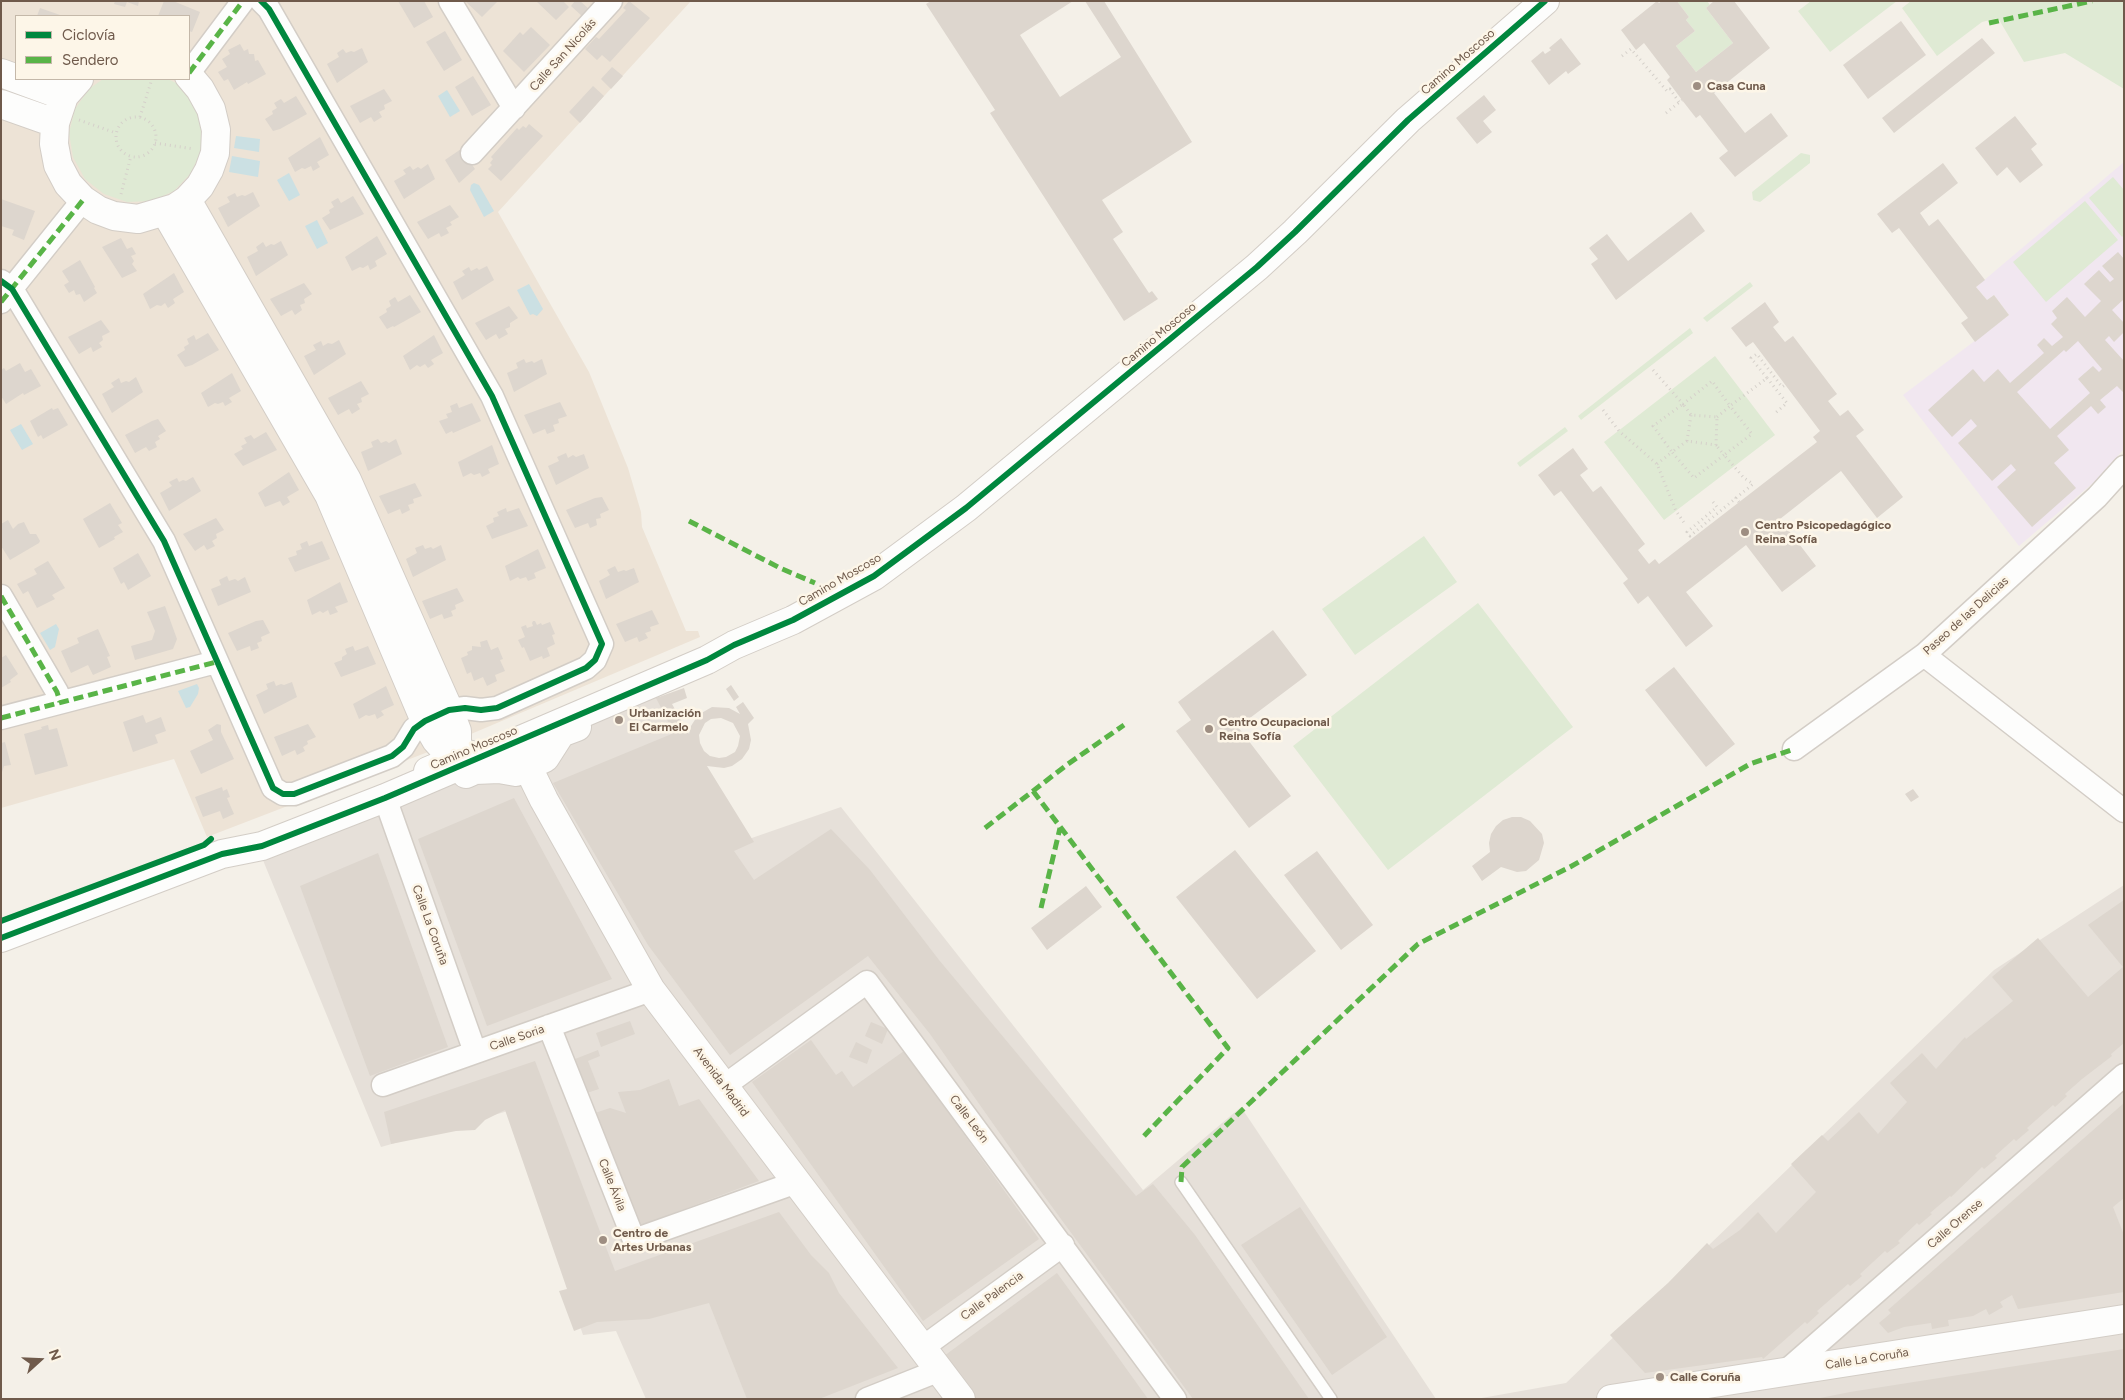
<!DOCTYPE html>
<meta charset="utf-8">
<style>
body{margin:0}
#map{position:relative;width:2125px;height:1400px;overflow:hidden;background:#f4f0e8;font-family:Figtree,sans-serif}
canvas{display:block}
.frame{position:absolute;inset:0;border:2px solid #6f5a4b;pointer-events:none}
.legend{position:absolute;left:15px;top:15px;width:175px;height:65px;box-sizing:border-box;background:#fdf6e8;border:1px solid #c4b8a9;margin:0;padding:6px 9px;list-style:none;font-size:15px;color:#6f5a4b}
.legend li{display:flex;align-items:center;gap:10px;height:25px}
.legend b{width:25px;border:1px solid #c4b8a9}
.north{position:absolute;left:15px;top:1335px;width:50px;height:50px;-webkit-text-stroke:4px #fdf6e8;paint-order:stroke;rotate:70deg;font-size:14px;font-weight:700;line-height:20px;text-align:center;color:#6f5a4b}
.north::after{content:'';display:block;margin:auto;width:18px;height:22px;background:#6f5a4b;clip-path:polygon(50% 0,100% 100%,50% 72%,0 100%)}
</style>
<div id="map">
<canvas width="2125" height="1400"></canvas>
<div class="frame"></div>
<ul class="legend">
<li><b style="height:6px;background:#00873e"></b>Ciclovía</li>
<li><b style="height:6px;background:#59b447"></b>Sendero</li>
</ul>
<div class="north">N</div>
</div>
<script>
const g = document.querySelector('canvas').getContext('2d');
g.lineJoin = 'round';
function fill(path, color) { g.fillStyle = color; g.fill(path, 'evenodd'); }
const shape = rows => new Path2D(rows.map(r => 'M' + r).join(''));
function stroke(path, color, width, dash) { g.strokeStyle = color; g.lineWidth = width; g.lineCap = dash ? 'butt' : 'round'; g.setLineDash(dash || []); g.stroke(path); }
function write(font, color, halo, rows, align = 'center') {
  g.font = font + ' Figtree,sans-serif'; g.lineWidth = 5; g.setLineDash([]); g.textBaseline = 'middle'; g.strokeStyle = halo; g.fillStyle = color; for (const [text, x, y, turn = 0] of rows) {
    g.save(); g.translate(x, y); g.rotate((+turn || 0) * Math.PI / 180); g.textAlign = isNaN(turn) ? turn : align; if (halo) g.strokeText(text, 0, 0); g.fillText(text, 0, 0); g.restore();
  }
}
const residential = shape([
 [1,1,691,1,498,212,589,372,628,468,641,512,642,527,686,631,698,631,700,637,471,734,468,732,429,750,428,752,207,837,174,759,1,808],
 [16,16,189,16,189,79,16,79]
]);
const industrial = shape([
 [658,694,746,840,841,807,1143,1190,1241,1107,1436,1399,646,1399,616,1331,583,1335,508,1111,381,1147,260,853],
 [2124,885,2124,1399,1476,1399,1566,1383,1994,970]
]);
const education = shape([
 [2124,162,2124,449,2093,483,2019,546,1903,395,2009,315,1994,295,1987,300,1976,287]
]);
const green = shape([
 [1677,1,1707,1,1710,5,1706,8,1733,43,1696,72,1676,46,1695,31,1686,20,1689,17],
 [1811,1,1897,1,1830,52,1798,11],
 [1911,1,2124,1,2124,89,2065,53,2024,62,1998,18,1982,22,1937,56,1902,8],
 [103,79,168,79,178,84,194,103,202,126,201,151,191,173,174,191,152,201,127,202,104,194,85,179,73,157,69,133,75,109,89,89],
 [1801,153,1810,155,1810,163,1760,202,1753,200,1752,192],
 [2113,177,2124,190,2124,235,2122,237,2089,198],
 [2085,201,2118,240,2046,302,2013,262],
 [1750,282,1753,286,1707,322,1703,318],
 [1690,328,1693,333,1581,420,1578,416],
 [1715,356,1775,435,1664,520,1604,442],
 [1565,427,1568,431,1520,467,1517,463],
 [1424,536,1457,582,1355,655,1322,609],
 [1478,603,1573,727,1388,870,1293,746]
]);
const water = shape([
 [447,90,460,111,450,117,438,96],
 [236,136,260,139,259,152,234,148],
 [232,156,260,161,258,177,229,172],
 [289,173,300,195,289,201,277,180],
 [474,183,479,185,494,211,484,217,470,190,471,185],
 [317,220,328,243,317,249,305,226],
 [529,284,543,309,537,316,533,314,530,315,517,290],
 [21,424,33,444,22,450,10,430],
 [56,624,59,629,55,647,50,650,40,633],
 [197,684,199,688,198,694,190,707,186,708,178,691]
]);
const building = shape([
 [115,1,139,1,138,6,127,2,125,7,114,4],
 [164,1,173,1,200,12,192,32,189,31,189,16,158,16],
 [398,1,424,1,433,17,414,28],
 [465,1,498,1,482,17],
 [536,1,563,1,569,7,556,20],
 [575,1,580,1,590,10,582,16,571,6],
 [629,1,650,18,610,62,602,55,597,60,585,49,596,37,599,39,626,10,623,8],
 [931,1,1073,1,1020,35,1060,97,1121,57,1085,1,1104,1,1192,142,1102,200,1123,232,1113,239,1149,293,1152,291,1158,299,1124,321,990,113,995,110,926,4],
 [1657,1,1659,3,1662,1,1677,1,1689,17,1686,20,1695,31,1676,46,1696,72,1733,43,1706,8,1714,1,1734,1,1770,48,1714,93,1745,133,1771,113,1788,136,1735,177,1719,158,1728,151,1700,115,1696,118,1682,100,1667,80,1670,77,1644,43,1636,50,1621,30],
 [40,8,63,16,37,16],
 [1901,21,1926,55,1897,77,1893,73,1897,77,1868,99,1843,65,1872,43,1876,47,1872,43],
 [531,27,550,45,524,72,503,51,520,32,523,35],
 [445,31,462,60,444,71,426,42],
 [1561,38,1581,64,1568,74,1566,71,1549,85,1531,61,1543,51,1545,54,1551,50,1549,48],
 [1982,38,1995,53,1894,133,1882,118],
 [240,44,244,51,248,49,249,54,254,54,255,61,258,60,266,74,248,84,247,82,234,90,228,79,224,81,218,72,227,67,222,59,230,54,228,50],
 [362,48,368,62,337,83,327,64,339,57,337,53,343,49,346,53,351,51,354,52],
 [612,67,623,76,611,89,601,79],
 [473,76,491,105,472,116,455,87],
 [593,86,604,96,580,123,569,112],
 [384,89,392,101,384,105,385,109,379,112,382,117,374,122,371,117,360,123,350,106],
 [1484,95,1496,110,1483,121,1492,132,1477,144,1456,118],
 [296,96,307,114,280,129,273,131,265,119,273,114,272,111,277,108,274,103,281,99,284,103],
 [2015,116,2037,144,2031,149,2043,165,2020,183,2007,167,1997,176,1975,148],
 [529,124,543,136,501,181,488,169,492,165,490,163,493,159,491,157,517,128,519,130,523,126,526,128],
 [320,137,329,155,317,162,320,167,313,171,311,166,305,169,302,168,295,172,288,158],
 [461,149,475,169,459,183,445,160],
 [1943,163,1958,183,1920,213,1929,226,1938,219,1985,280,1976,287,1987,300,1994,295,2009,315,1975,342,1961,323,1968,318,1899,228,1892,233,1877,214],
 [428,164,435,179,404,199,394,181,406,174,403,170,410,166,413,170,418,167,421,169],
 [253,192,260,206,228,227,218,208,230,202,227,197,235,193,237,197,242,195,245,196],
 [353,196,364,214,330,230,322,218,330,213,329,210,334,207,331,202,338,198,341,203],
 [1,199,35,211,24,240,12,235,14,230,1,226],
 [450,205,459,217,450,222,452,225,446,228,449,233,441,237,439,233,428,239,417,222],
 [1691,212,1705,231,1616,300,1591,264,1598,259,1589,248,1607,234,1628,261],
 [377,236,387,254,375,261,377,266,370,270,368,265,363,268,360,267,352,271,345,257],
 [121,238,127,249,132,247,136,254,131,256,134,261,132,264,137,271,122,278,102,247],
 [281,241,288,255,256,276,247,257,258,251,256,247,263,242,266,247,271,244,274,245],
 [2118,252,2124,259,2124,299,2112,310,2124,323,2124,332,2114,342,2109,336,2105,340,2124,361,2124,393,2117,386,2100,400,2106,407,2098,414,2091,406,2057,436,2069,450,2054,463,2076,488,2032,527,1997,487,2016,470,2011,464,1992,481,1958,443,1977,426,1971,419,1952,437,1928,410,1973,369,1984,382,1998,369,2010,383,2044,353,2037,345,2044,338,2052,346,2063,337,2051,324,2057,318,2052,311,2067,297,2085,317,2101,301,2084,284,2099,270,2110,282,2114,279,2102,266],
 [2078,341,2102,369,2099,372,2093,366,2078,379,2090,393,2050,429,2017,392,2064,350,2066,352],
 [80,260,95,287,94,288,97,293,84,302,80,294,76,295,74,290,69,293,64,285,69,282,62,271],
 [487,266,494,280,462,300,453,282,465,275,462,271,469,267,471,271,477,268,479,270],
 [174,273,184,292,173,299,175,303,168,308,165,303,161,306,157,305,150,309,143,294],
 [304,283,312,294,304,299,305,303,300,305,302,310,295,315,292,310,281,316,270,299],
 [410,295,421,312,394,327,393,326,387,329,379,317,387,312,386,309,391,306,389,301,395,297,398,302],
 [1765,302,1779,322,1773,327,1785,342,1793,336,1837,394,1828,401,1840,416,1848,410,1864,430,1856,436,1903,497,1877,518,1841,471,1780,519,1816,566,1782,592,1746,545,1686,592,1713,626,1686,647,1648,596,1638,604,1623,583,1628,579,1561,491,1554,496,1538,475,1573,448,1588,469,1580,475,1593,492,1601,486,1645,544,1638,550,1649,564,1655,559,1659,564,1817,442,1813,437,1820,431,1753,342,1746,347,1731,328],
 [509,306,518,318,510,323,510,327,505,329,508,334,499,339,496,334,486,340,475,323],
 [101,320,110,332,102,336,103,340,99,343,102,347,93,352,91,347,79,354,68,337],
 [208,333,219,350,192,365,185,367,177,355,185,350,184,347,189,344,187,339,194,335,196,340],
 [434,335,443,353,431,360,434,364,428,368,425,364,420,367,417,365,410,370,403,356],
 [339,340,346,354,314,375,304,356,316,350,313,345,321,341,323,346,328,343,332,344],
 [524,359,526,363,532,361,534,363,542,359,547,374,514,392,507,373,518,368,516,363],
 [20,363,25,372,31,369,41,386,24,395,23,393,6,404,1,396,1,370,4,368,6,371],
 [232,373,241,391,229,398,232,402,225,406,223,402,218,404,215,403,208,407,201,393],
 [136,377,143,392,112,413,102,394,114,387,111,383,119,378,121,383,126,381,129,382],
 [361,381,369,394,361,398,362,402,357,404,360,409,352,414,349,409,338,415,328,398],
 [560,402,567,416,558,419,559,423,553,425,555,431,547,434,545,429,533,434,524,415],
 [457,403,459,408,472,403,481,421,453,433,452,431,446,434,439,421,448,418,446,414,452,412,450,406],
 [52,408,53,410,58,408,68,425,43,439,41,435,38,437,30,421],
 [158,419,166,431,158,436,160,439,155,442,157,447,149,451,146,447,135,453,125,435,152,421],
 [266,432,277,450,243,466,234,454,243,449,241,446,247,443,244,438,251,435,254,439],
 [378,439,381,443,386,441,389,443,396,439,402,454,368,471,361,452,373,447,371,442],
 [492,445,499,464,488,469,490,473,482,477,480,473,474,475,471,473,463,477,458,462],
 [566,453,568,458,573,455,576,457,584,454,589,468,556,485,548,466,559,461,557,457],
 [289,472,299,490,287,497,290,502,283,506,280,501,265,507,258,493],
 [193,477,201,491,169,511,160,493,172,486,169,482,177,478,179,482,183,480,186,481],
 [415,483,422,496,413,499,414,503,408,505,410,510,402,514,400,509,388,514,379,496],
 [602,497,609,510,600,514,601,518,596,519,597,525,590,528,588,523,575,528,566,510,595,498],
 [110,503,122,523,118,525,123,532,114,537,115,539,99,548,83,519],
 [506,508,507,512,519,508,528,526,492,539,486,526,494,522,493,518,499,516,497,512],
 [216,518,224,530,216,534,217,538,212,541,215,546,207,550,204,545,195,551,183,534],
 [8,520,13,529,18,524,24,522,30,534,36,534,40,541,39,543,10,560,1,546,1,524],
 [307,541,309,546,322,541,330,559,295,572,288,558,297,555,296,551,302,549,300,544],
 [423,545,425,549,431,547,433,549,441,545,446,560,413,577,406,559,417,553,415,548],
 [538,549,546,568,534,573,536,578,528,581,526,577,520,579,518,577,510,581,505,566],
 [138,553,151,576,128,590,124,582,121,584,113,568],
 [48,561,65,588,52,595,55,599,37,608,28,591,23,594,17,584,37,574,34,569],
 [615,566,618,572,624,570,626,571,634,568,639,582,606,599,599,581,610,575,607,570],
 [227,576,229,581,235,579,238,581,245,577,251,592,218,606,211,589,221,585,219,580],
 [340,582,348,602,335,607,338,612,330,615,328,610,323,613,320,611,312,615,307,600],
 [457,588,464,601,455,605,456,609,451,611,453,616,444,619,442,614,430,619,422,601],
 [165,606,177,639,173,649,135,660,131,646,152,640,155,631,147,612],
 [652,610,659,624,650,627,651,631,645,633,648,638,639,642,637,637,625,642,616,624],
 [263,620,270,633,261,637,262,641,257,643,259,648,251,651,250,646,237,651,228,633,256,621],
 [533,621,535,621,537,625,541,623,542,625,550,622,555,634,552,635,555,644,547,648,550,656,543,659,542,656,530,661,524,647,522,648,518,640,525,637,521,627,526,625,527,628,533,626,532,623],
 [98,629,110,656,107,657,111,667,93,675,88,665,71,673,61,651,79,643,77,638],
 [1273,630,1307,675,1238,727,1291,796,1249,828,1176,731,1191,720,1178,702],
 [487,640,491,650,498,647,503,659,500,660,505,671,495,675,497,681,487,686,483,677,474,681,471,672,467,674,461,658,468,655,467,652,472,650,472,646,481,647,480,642],
 [353,646,355,651,368,646,376,664,341,677,334,663,342,660,342,657,347,654,345,649],
 [6,655,18,674,10,680,11,682,1,688,1,658],
 [1674,667,1735,744,1706,767,1645,690],
 [274,681,276,686,281,684,284,685,292,682,297,697,264,714,256,695,268,689,266,684],
 [731,685,739,697,734,701,726,689],
 [386,686,394,705,381,711,384,715,377,719,375,714,369,716,366,715,359,719,353,704],
 [684,688,687,698,672,704,689,734,691,726,698,715,712,707,729,708,740,714,736,707,743,702,754,718,748,724,751,740,749,749,742,759,732,766,724,768,707,766,754,842,734,851,754,880,831,829,870,870,939,960,1136,1196,1153,1184,1195,1235,1309,1399,1193,1399,1039,1189,930,1034,868,956,730,1055,648,945,553,783,674,733,656,698],
 [721,718,733,723,740,736,738,746,735,752,726,757,719,758,710,756,704,751,700,743,699,735,705,723,711,719],
 [143,715,146,723,161,717,166,731,155,735,158,743,133,752,123,722],
 [217,724,221,725,221,732,234,759,201,774,190,751,213,740,208,730],
 [308,724,316,737,307,741,308,744,303,747,305,751,297,755,295,750,282,756,274,737],
 [48,725,49,730,57,728,68,766,35,775,24,734,42,729,41,727],
 [5,742,11,765,4,766,1,775,1,743],
 [222,787,223,791,227,789,230,797,227,798,234,814,223,819,220,811,203,817,195,797],
 [1913,789,1919,797,1911,802,1905,794],
 [514,798,612,979,487,1026,418,839],
 [1512,817,1521,817,1530,821,1542,834,1544,843,1539,860,1526,871,1517,872,1501,867,1482,881,1472,866,1490,852,1489,843,1491,834,1496,826,1503,820],
 [1235,850,1316,951,1257,999,1176,897],
 [1317,851,1373,925,1341,950,1284,875],
 [378,853,448,1047,370,1076,300,886],
 [1086,886,1102,907,1047,950,1031,928],
 [2124,900,2124,1043,2111,1054,2112,1056,2082,1079,2065,1094,2067,1096,2055,1107,2053,1105,2027,1128,2029,1130,2016,1141,2014,1139,1995,1156,1997,1158,1984,1169,1982,1167,1951,1197,1950,1196,1930,1213,1932,1214,1919,1225,1917,1223,1898,1241,1900,1243,1887,1253,1885,1251,1860,1274,1862,1276,1850,1286,1848,1284,1817,1311,1819,1313,1807,1324,1805,1322,1763,1359,1762,1357,1645,1373,1610,1335,1668,1283,1707,1243,1713,1249,1740,1230,1758,1212,1776,1233,1816,1192,1791,1164,1822,1135,1828,1141,1859,1112,1878,1134,1907,1102,1890,1083,1922,1053,1936,1069,1965,1037,1966,1039,2013,1001,1992,977,2038,938,2088,997,2123,967,2088,925],
 [630,1021,635,1034,601,1047,596,1033],
 [871,1022,888,1029,882,1044,865,1036],
 [811,1040,836,1075,842,1071,853,1087,904,1051,1039,1239,923,1321,752,1082],
 [856,1042,872,1050,867,1064,849,1057],
 [598,1050,600,1056,588,1061,599,1089,587,1093,575,1059],
 [535,1061,615,1271,779,1212,811,1255,829,1273,839,1293,898,1368,819,1399,747,1399,709,1303,649,1319,597,1322,574,1331,559,1291,567,1289,505,1110,485,1120,475,1130,456,1131,391,1144,384,1112],
 [669,1079,679,1106,699,1099,759,1181,636,1227,595,1113,610,1108,626,1113,618,1092,640,1090],
 [2124,1103,2124,1198,2113,1207,2124,1235,2124,1292,2018,1309,2012,1295,2000,1302,2003,1307,1989,1315,1986,1309,1973,1316,1948,1320,1949,1326,1932,1329,1931,1323,1904,1327,1888,1333,1879,1323,1891,1313,1888,1310],
 [1300,1207,1387,1337,1332,1375,1241,1245],
 [1057,1273,1105,1339,1148,1399,976,1399,944,1356],
 [2124,1349,2124,1399,1815,1399,1850,1392]
]);
const path = shape([
 [1622,56,1631,49,1667,91,1670,89,1679,102],
 [1666,113,1682,100],
 [140,117,152,79],
 '116 137a20 20 0 1 1 40 0a20 20 0 1 1-40 0Z',
 [79,120,116,133],
 [155,143,194,149],
 [121,194,131,156],
 [1653,370,1683,404,1712,381,1730,406,1767,378,1751,358,1757,354,1782,387,1785,385],
 [1767,378,1787,403,1774,414],
 [1603,410,1619,431,1657,464,1676,511,1685,524],
 [1717,417,1730,406,1752,434,1724,455,1744,478,1753,484,1736,498,1739,502],
 [1687,441,1672,452,1653,426,1683,404,1691,415,1717,417,1716,445,1687,441,1691,415],
 [1657,464,1672,452,1694,478,1724,455,1716,445],
 [1713,502,1717,507,1687,532,1690,536,1736,498]
]);
const service = shape([
 [1181,1182,1331,1399]
]);
const minor = shape([
 [450,1,514,108],
 [189,73,243,1],
 [472,153,611,1],
 [1,281,12,289,164,541,273,788,283,794,294,794,392,756,403,747,414,729,425,721,449,710,465,708,481,710,497,708,586,668,595,660,602,644,492,396,269,9,261,1],
 [1,302,83,200],
 [1,596,57,692,60,702],
 [1924,655,2124,811],
 [1,718,216,662],
 [1794,749,1924,655,2097,497,2124,467],
 [385,798,475,1052],
 [549,1026,634,1240,797,1182],
 [383,1085,651,990],
 [724,1086,867,982,1175,1399],
 [922,1348,1063,1245],
 [1785,1372,2124,1075],
 [867,1399,940,1370]
]);
const tertiary = shape([
 [1,73,64,96],
 [79,79,64,96,55,123,54,144,58,165,68,184,83,200,98,210,114,216,138,219,175,208,187,200,200,186,209,170,215,153,216,130,211,109,200,89,189,76],
 [1,104,55,123],
 [187,200,347,480,449,710,457,731,457,742,453,752,440,766,428,771],
 [166,213,329,495,425,721,436,740,444,749,471,755],
 [516,743,544,800,651,990,961,1399],
 [466,774,475,770,499,769,516,772,545,758,561,733,577,727],
 [1,938,222,854,262,846,385,798,707,660,734,645,793,620,874,576,966,508,1257,267,1295,232,1408,120,1545,1],
 [1611,1399,2124,1319]
]);
const quiet = shape([
 [1989,23,2092,1],
 [189,73,243,1],
 [1,302,83,200],
 [689,521,780,568,815,583],
 [1,596,57,692,60,702],
 [1,718,216,662],
 [1033,791,1228,1048,1144,1136],
 [985,828,1068,764,1124,725],
 [1041,908,1060,828],
 [1181,1182,1182,1167,1418,944,1570,867,1750,764,1794,749]
]);
const cycleway = shape([
 [1,281,12,289,164,541,273,788,283,794,294,794,392,756,403,747,414,729,425,721,449,710,465,708,481,710,497,708,586,668,595,660,602,644,492,396,269,9,261,1],
 [1,921,204,845,211,839],
 [1,938,222,854,262,846,385,798,707,660,734,645,793,620,874,576,966,508,1257,267,1295,232,1408,120,1545,1]
]);
const markers = [
 [1697,86,5,"#9e8e82"],
 [1745,532,5,"#9e8e82"],
 [619,720,5,"#9e8e82"],
 [1209,729,5,"#9e8e82"],
 [603,1240,5,"#9e8e82"],
 [1660,1377,5,"#9e8e82"]
];
const streetNames = [
 ["Calle San Nicolás",563,55,-48],
 ["Camino Moscoso",1458,62,-41],
 ["Camino Moscoso",1159,335,-40],
 ["Camino Moscoso",840,580,-30],
 ["Paseo de las Delicias",1966,616,-42],
 ["Camino Moscoso",474,748,-23],
 ["Calle La Coruña",430,925,70],
 ["Calle Soria",517,1038,-19],
 ["Avenida Madrid",721,1082,53],
 ["Calle León",969,1119,53],
 ["Calle Ávila",612,1185,68],
 ["Calle Orense",1955,1224,-41],
 ["Calle Palencia",992,1296,-36],
 ["Calle La Coruña",1867,1359,-9]
];
const poiNames = [
 ["Casa Cuna",1707,86],
 ["Centro Psicopedagógico",1755,525],
 ["Reina Sofía",1755,539],
 ["Urbanización",629,713],
 ["El Carmelo",629,727],
 ["Centro Ocupacional",1219,722],
 ["Reina Sofía",1219,736],
 ["Centro de",613,1233],
 ["Artes Urbanas",613,1247],
 ["Calle Coruña",1670,1377]
];
fill(residential, '#ede3d6');
fill(industrial, '#e6e0d9');
fill(education, '#f1e7f0');
fill(green, '#dfead4');
fill(water, '#cbe0e3');
fill(building, '#ddd6ce');
stroke(service, '#d3cdc6', 14);
stroke(minor, '#d3cdc6', 25);
stroke(tertiary, '#d3cdc6', 30);
stroke(path, '#d5d0ca', 3, [1, 4]);
stroke(service, '#fdfdfc', 11);
stroke(minor, '#fdfdfc', 22);
stroke(tertiary, '#fdfdfc', 28);
stroke(quiet, '#59b447', 5, [10, 5]);
stroke(cycleway, '#00873e', 6);
for (const [x, y, r, color] of markers) { const dot = new Path2D(); dot.arc(x, y, r, 0, 2 * Math.PI); g.fillStyle = color; g.fill(dot); stroke(dot, '#fdf6e8', 2); }
write('12px', '#6f5a4b', '#fdf6e8', streetNames);
write('bold 12px', '#6f5a4b', '#fdf6e8', poiNames, 'left');
</script>
